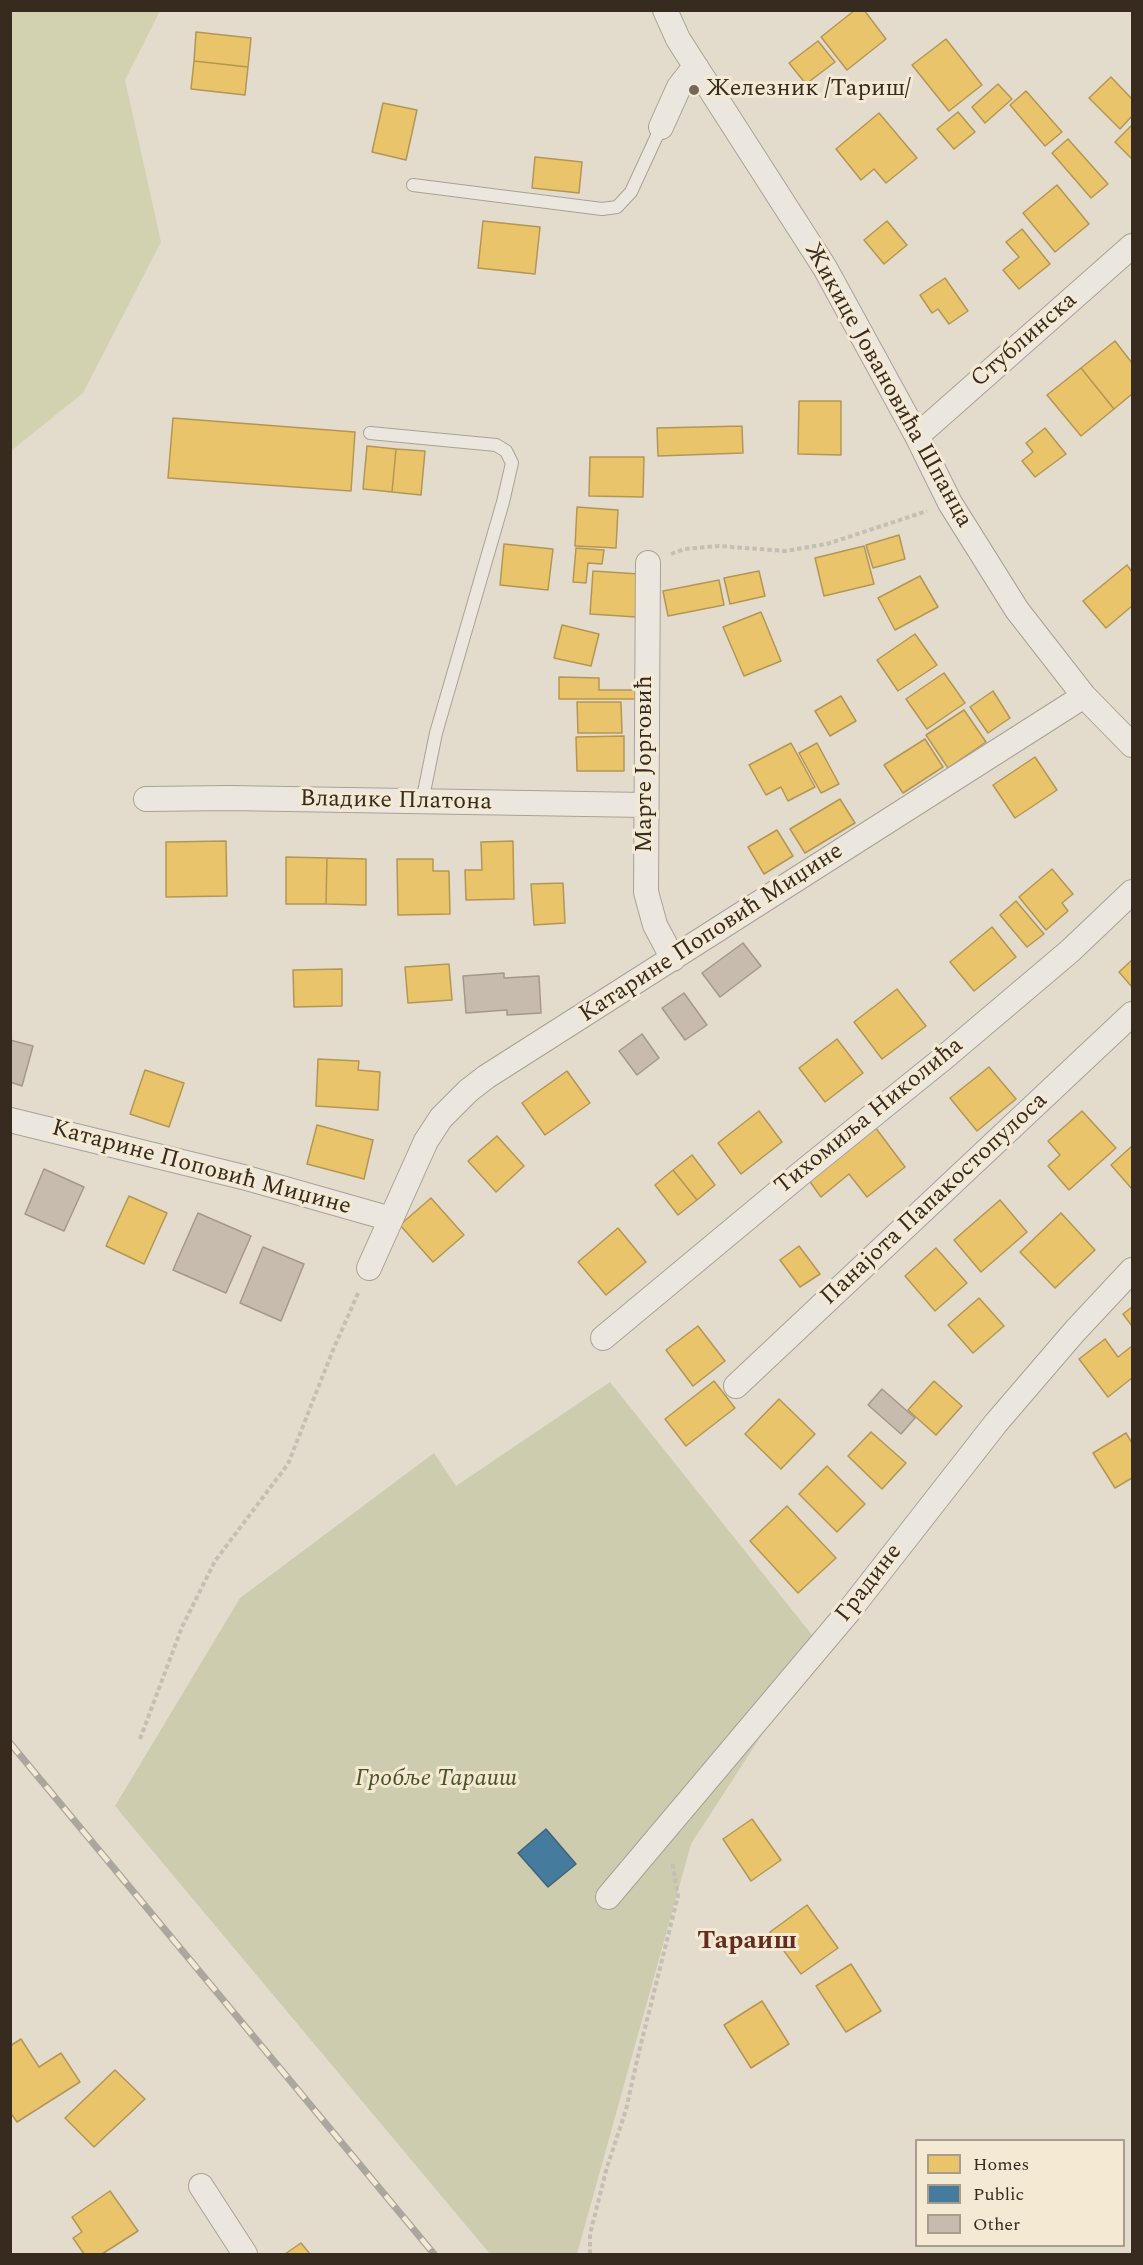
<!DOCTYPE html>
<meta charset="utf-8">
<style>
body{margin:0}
#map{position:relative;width:1143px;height:2265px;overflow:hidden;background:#e3dccd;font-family:Spectral,serif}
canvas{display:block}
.frame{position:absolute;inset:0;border:12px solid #372a1f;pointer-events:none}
.legend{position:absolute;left:915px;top:2139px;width:210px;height:108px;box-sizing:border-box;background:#f4ead4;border:2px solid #a89d8c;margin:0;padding:8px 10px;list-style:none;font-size:18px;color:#372a1f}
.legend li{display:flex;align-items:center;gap:12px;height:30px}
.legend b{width:30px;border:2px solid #a89d8c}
</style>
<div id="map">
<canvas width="1143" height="2265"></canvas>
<div class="frame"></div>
<ul class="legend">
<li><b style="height:16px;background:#e9c46a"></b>Homes</li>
<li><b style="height:16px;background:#457b9d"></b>Public</li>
<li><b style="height:16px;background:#c7bbae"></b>Other</li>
</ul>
</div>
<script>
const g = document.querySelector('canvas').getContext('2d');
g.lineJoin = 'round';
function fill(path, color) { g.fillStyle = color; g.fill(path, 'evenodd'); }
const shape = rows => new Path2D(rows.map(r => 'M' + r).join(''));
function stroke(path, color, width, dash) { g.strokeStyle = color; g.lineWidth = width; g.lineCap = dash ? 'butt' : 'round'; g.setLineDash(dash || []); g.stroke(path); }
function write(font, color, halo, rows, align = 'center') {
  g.font = font + ' Spectral,serif'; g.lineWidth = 6; g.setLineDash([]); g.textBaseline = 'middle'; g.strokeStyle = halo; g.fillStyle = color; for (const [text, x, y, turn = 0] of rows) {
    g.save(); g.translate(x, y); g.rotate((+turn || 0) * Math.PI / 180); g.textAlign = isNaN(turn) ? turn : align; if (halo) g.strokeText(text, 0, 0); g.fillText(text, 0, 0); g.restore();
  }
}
const green = shape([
 [11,10,160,11,125,80,161,242,83,393,11,451]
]);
const cemetery = shape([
 [610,1382,820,1645,691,1844,577,2254,490,2254,115,1806,240,1598,434,1453,456,1486]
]);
const homes = shape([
 [855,10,864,10,886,39,847,70,821,37,855,10],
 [196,32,251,38,248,67,194,61,196,32],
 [946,39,982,85,949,111,912,65,946,39],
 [818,41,835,62,806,84,789,63,818,41],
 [194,61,248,67,245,95,191,89,194,61],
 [1111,77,1132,99,1132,116,1120,129,1089,98,1111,77],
 [998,84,1012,99,985,123,972,107,998,84],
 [1026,91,1062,132,1045,146,1010,105,1026,91],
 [383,103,417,110,406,160,372,152,383,103],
 [958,112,975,132,954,149,937,129,958,112],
 [879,113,917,158,886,183,874,169,861,180,836,149,879,113],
 [1132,125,1132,159,1115,142,1132,125],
 [1068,139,1108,184,1091,198,1052,153,1068,139],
 [535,157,582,162,579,193,532,188,535,157],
 [1057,185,1089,224,1055,252,1023,213,1057,185],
 [483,221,540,227,535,274,478,268,483,221],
 [887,221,907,245,884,264,864,240,887,221],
 [1022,229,1050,264,1019,289,1003,270,1019,257,1006,242,1022,229],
 [945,278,968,311,949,324,938,309,932,313,920,295,945,278],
 [1115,341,1132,363,1132,394,1114,409,1081,368,1115,341],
 [1081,368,1114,409,1081,436,1047,395,1081,368],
 [799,401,841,401,841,455,798,454,799,401],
 [173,418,355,432,351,491,168,478,173,418],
 [742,426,743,453,658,456,657,428,742,426],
 [1045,428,1066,454,1035,477,1022,461,1033,452,1026,443,1045,428],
 [367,446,396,449,392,492,363,489,367,446],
 [396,449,425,451,421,495,392,492,396,449],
 [590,457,644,457,643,497,589,496,590,457],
 [577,507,618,510,616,548,575,546,577,507],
 [899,535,905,559,873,568,866,545,899,535],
 [504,544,553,549,548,590,500,585,504,544],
 [864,546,874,584,824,596,815,558,864,546],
 [576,548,604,550,602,564,588,563,586,583,573,582,576,548],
 [1127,565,1132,572,1132,606,1106,628,1083,601,1127,565],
 [593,571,639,574,636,617,590,614,593,571],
 [759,571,765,596,730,604,724,578,759,571],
 [920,576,938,607,895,630,878,598,920,576],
 [719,580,724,605,668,616,663,591,719,580],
 [761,612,781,661,744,676,723,627,761,612],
 [562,625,599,634,591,666,554,658,562,625],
 [915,634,937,665,898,691,877,660,915,634],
 [944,673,965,703,927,729,906,699,944,673],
 [559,677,599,678,599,690,637,690,637,699,559,699,559,677],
 [993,691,1010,718,988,733,970,707,993,691],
 [841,696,856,721,830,736,815,711,841,696],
 [577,702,621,702,622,733,578,733,577,702],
 [964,710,986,742,948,768,926,735,964,710],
 [624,736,624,771,577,771,576,737,624,736],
 [925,739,943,767,903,793,884,765,925,739],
 [791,743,815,787,788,801,781,787,766,795,749,765,791,743],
 [817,743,839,784,821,793,799,753,817,743],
 [1035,757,1057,790,1015,818,993,785,1035,757],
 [840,799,855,823,805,853,790,829,840,799],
 [777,830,793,856,764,874,748,847,777,830],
 [226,841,227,896,166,897,166,842,226,841],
 [513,841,514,899,466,900,465,870,482,870,481,842,513,841],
 [286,857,327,858,326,904,286,904,286,857],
 [327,858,366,859,366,905,326,904,327,858],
 [397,859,433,859,433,871,449,871,450,914,398,915,397,859],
 [1052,869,1073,894,1062,903,1068,911,1046,930,1019,897,1052,869],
 [563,883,565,923,534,925,531,884,563,883],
 [1016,901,1044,934,1027,947,1000,915,1016,901],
 [992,927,1016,957,974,991,950,962,992,927],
 [1132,960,1132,987,1119,972,1132,960],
 [449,964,452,1000,408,1003,405,967,449,964],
 [342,969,342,1006,294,1007,293,970,342,969],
 [897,989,926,1026,882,1059,854,1022,897,989],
 [837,1039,863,1073,825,1102,799,1068,837,1039],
 [318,1059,359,1061,358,1070,380,1072,378,1110,316,1106,318,1059],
 [989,1067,1016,1099,977,1131,950,1098,989,1067],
 [145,1070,184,1083,169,1127,130,1114,145,1070],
 [567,1071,590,1103,545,1135,522,1103,567,1071],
 [759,1111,782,1142,741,1174,718,1143,759,1111],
 [1082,1111,1116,1148,1069,1190,1048,1166,1060,1155,1048,1141,1082,1111],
 [317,1125,373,1140,364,1179,307,1164,317,1125],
 [875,1127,905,1167,867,1197,849,1174,821,1197,808,1179,875,1127],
 [497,1136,524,1166,496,1192,468,1161,497,1136],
 [1132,1146,1132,1189,1111,1165,1132,1146],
 [692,1155,715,1185,697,1200,673,1170,692,1155],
 [673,1170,697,1200,678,1215,655,1185,673,1170],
 [129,1196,167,1213,144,1264,106,1246,129,1196],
 [431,1198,464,1235,433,1262,400,1225,431,1198],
 [1000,1200,1027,1232,981,1272,954,1240,1000,1200],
 [1061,1213,1095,1250,1055,1288,1020,1252,1061,1213],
 [618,1228,646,1262,606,1295,578,1262,618,1228],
 [799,1246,820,1274,800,1287,780,1260,799,1246],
 [936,1248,967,1283,935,1311,905,1276,936,1248],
 [979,1298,1004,1326,973,1353,948,1325,979,1298],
 [1132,1307,1132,1326,1123,1314,1132,1307],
 [698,1326,725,1361,693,1386,666,1350,698,1326],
 [1105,1339,1118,1357,1132,1346,1132,1378,1108,1397,1079,1359,1105,1339],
 [714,1381,735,1408,686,1446,665,1419,714,1381],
 [934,1381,962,1406,936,1435,908,1410,934,1381],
 [779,1399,815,1434,781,1469,745,1434,779,1399],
 [871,1432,906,1463,882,1489,848,1456,871,1432],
 [1126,1433,1132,1443,1132,1478,1115,1488,1093,1453,1126,1433],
 [827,1466,865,1504,837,1532,799,1494,827,1466],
 [787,1506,836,1558,798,1593,750,1541,787,1506],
 [752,1819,781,1860,751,1881,723,1839,752,1819],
 [807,1905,838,1948,801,1974,770,1932,807,1905],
 [851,1964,881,2011,846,2032,816,1986,851,1964],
 [762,2001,789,2044,751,2068,724,2025,762,2001],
 [21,2039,39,2067,61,2053,80,2082,17,2122,10,2112,10,2046,21,2039],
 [115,2070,145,2099,94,2147,65,2118,115,2070],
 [110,2191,138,2231,102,2254,84,2254,73,2238,82,2232,72,2217,110,2191],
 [301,2243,310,2254,285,2254,301,2243]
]);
const public = shape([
 [546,1829,576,1864,548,1887,518,1853,546,1829]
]);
const building = shape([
 [743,943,761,966,720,997,702,973,743,943],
 [504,973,504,978,539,976,541,1013,507,1015,507,1010,466,1013,463,976,504,973],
 [684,993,707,1025,685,1040,662,1008,684,993],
 [642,1034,659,1058,637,1075,619,1051,642,1034],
 [10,1040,33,1046,22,1086,10,1082,10,1040],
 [44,1169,84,1187,64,1231,25,1214,44,1169],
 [198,1213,251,1236,226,1293,173,1270,198,1213],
 [263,1247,304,1264,281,1321,240,1303,263,1247],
 [882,1389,915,1418,901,1434,868,1405,882,1389]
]);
const path = shape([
 [671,554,684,549,719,546,785,551,827,544,927,511],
 [140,1739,182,1627,215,1561,288,1464,333,1350,359,1291],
 [590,2254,590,2234,607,2167,626,2110,638,2056,678,1896,672,1861]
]);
const service = shape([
 [413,185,602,209,617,207,631,192,661,127],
 [370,433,496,445,506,451,512,463,503,502,436,733,422,802]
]);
const minor = shape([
 [665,10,678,39,825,268,917,436,950,503,1017,610,1084,696,1132,745],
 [661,127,679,87,690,73,697,68],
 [917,436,1132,246],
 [648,563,646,892,655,925,673,959],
 [146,799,229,798,645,805],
 [10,1120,243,1177,391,1219],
 [369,1268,426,1141,441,1118,468,1091,486,1077,1084,696],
 [603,1338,799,1175,940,1061,1070,951,1132,892],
 [736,1386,1132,1014],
 [608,1897,849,1611,996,1423,1075,1331,1132,1270],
 [201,2186,245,2254]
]);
const rail = shape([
 [10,1743,434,2254]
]);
const markers = [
 [694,90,6,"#73685c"]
];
const poiNames = [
 ["Железник /Тариш/",706,90]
];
const streetNames = [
 ["Стублинска",1025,341,-41],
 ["Жикице Јовановића Шпанца",887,386,61],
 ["Марте Јорговић",646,764,-90],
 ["Владике Платона",396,802,1],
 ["Катарине Поповић Миџине",712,934,-33],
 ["Тихомиља Николића",870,1117,-39],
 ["Катарине Поповић Миџине",201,1169,15],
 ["Панајота Папакостопулоса",935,1200,-43],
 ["Градине",870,1584,-52]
];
const parkNames = [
 ["Гробље Тараиш",436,1780]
];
const neighbourhoodNames = [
 ["Тараиш",747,1943]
];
fill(green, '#d2d2b0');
fill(cemetery, '#cdccaf');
fill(homes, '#e9c46a');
stroke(homes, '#b49654', 1.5);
fill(public, '#457b9d');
stroke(public, '#416377', 1.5);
fill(building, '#c7bbae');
stroke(building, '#a3988d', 1.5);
stroke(service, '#a8a196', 14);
stroke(minor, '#a8a196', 26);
stroke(path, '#c4beb5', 4, [4.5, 3]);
stroke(service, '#ece7de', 12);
stroke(minor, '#ece7de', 24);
stroke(rail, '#aba69e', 7);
stroke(rail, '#f4ead4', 4.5, [14]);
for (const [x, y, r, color] of markers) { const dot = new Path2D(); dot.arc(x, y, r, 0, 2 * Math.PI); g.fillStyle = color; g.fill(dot); stroke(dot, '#f4ead4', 2); }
write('24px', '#372a1f', '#f4ead4', poiNames, 'left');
write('24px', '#372a1f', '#f4ead4', streetNames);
write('italic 24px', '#485326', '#f4ead4', parkNames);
write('bold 26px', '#622d20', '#f4ead4', neighbourhoodNames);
</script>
